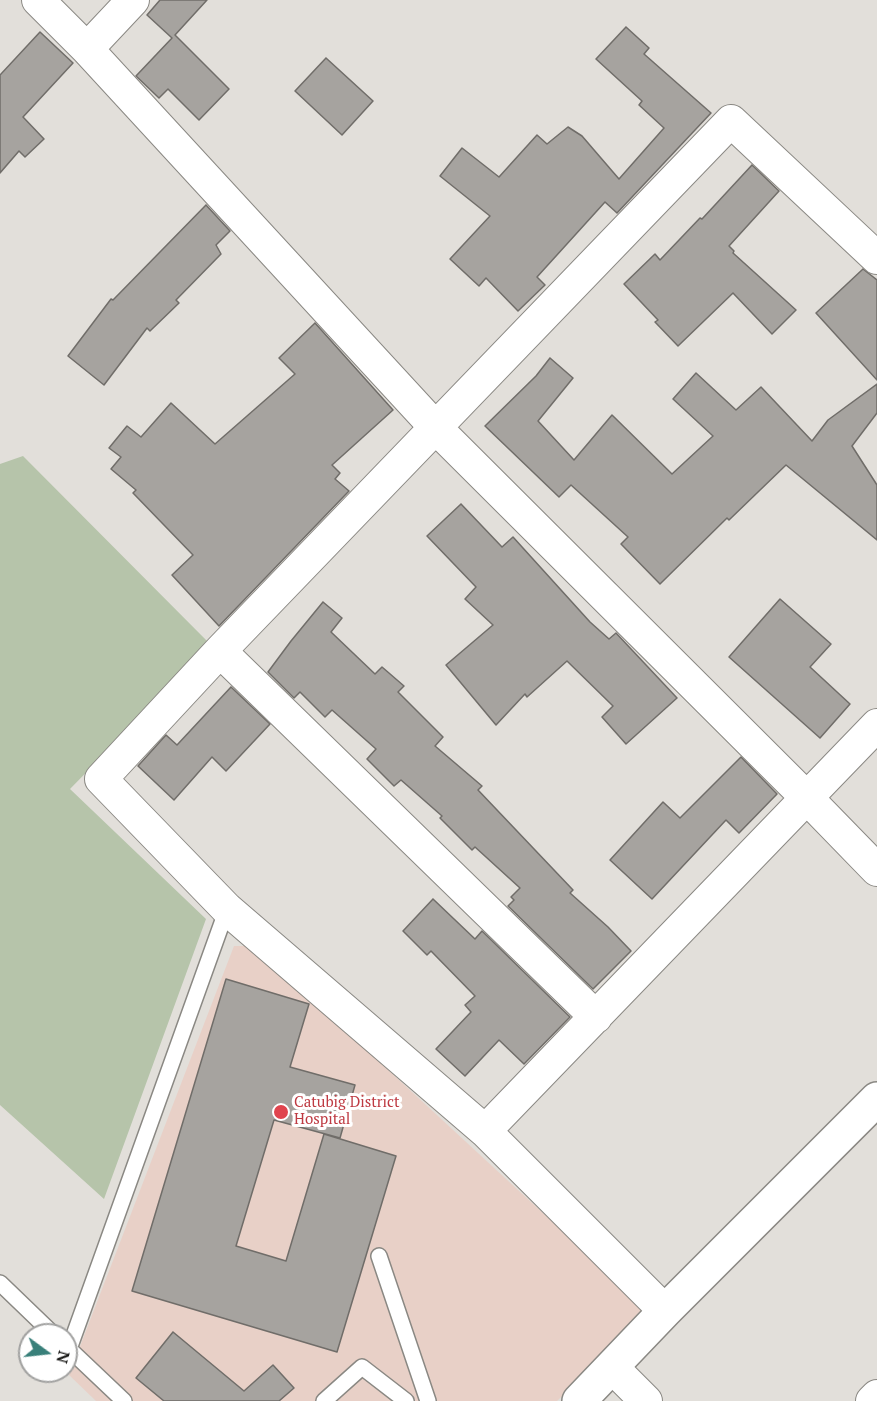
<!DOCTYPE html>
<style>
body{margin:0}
#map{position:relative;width:877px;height:1401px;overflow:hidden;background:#e2dfda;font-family:"PT Serif",serif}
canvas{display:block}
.north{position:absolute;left:18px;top:1323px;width:60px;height:60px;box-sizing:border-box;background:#fff;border:2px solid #a1a1a0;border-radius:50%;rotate:105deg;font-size:16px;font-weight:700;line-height:24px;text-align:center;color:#141412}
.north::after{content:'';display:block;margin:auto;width:21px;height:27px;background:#39807a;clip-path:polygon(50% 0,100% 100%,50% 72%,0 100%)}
</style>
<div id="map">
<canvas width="877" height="1401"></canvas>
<div class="north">N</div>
</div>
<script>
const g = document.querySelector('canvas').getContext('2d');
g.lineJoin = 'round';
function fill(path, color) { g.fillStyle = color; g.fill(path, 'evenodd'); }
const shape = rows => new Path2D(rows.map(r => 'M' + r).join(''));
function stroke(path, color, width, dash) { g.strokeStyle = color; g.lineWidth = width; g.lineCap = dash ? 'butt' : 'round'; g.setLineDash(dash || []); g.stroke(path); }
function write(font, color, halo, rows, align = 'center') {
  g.font = font + ' "PT Serif",serif'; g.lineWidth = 6; g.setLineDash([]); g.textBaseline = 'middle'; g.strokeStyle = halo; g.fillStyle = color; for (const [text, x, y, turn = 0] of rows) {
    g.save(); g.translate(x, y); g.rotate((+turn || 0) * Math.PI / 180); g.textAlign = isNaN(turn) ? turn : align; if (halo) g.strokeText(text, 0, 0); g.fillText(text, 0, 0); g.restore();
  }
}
const commercial = shape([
 [234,946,254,946,650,1312,557,1401,96,1401,69,1375]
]);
const green = shape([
 [23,456,211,645,70,789,206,919,104,1199,0,1105,0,464]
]);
const building = shape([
 [160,0,207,0,175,35,229,89,199,120,168,89,159,98,136,76,172,38,147,15,160,0],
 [626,27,649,48,644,54,711,113,617,213,605,202,537,277,545,285,518,311,486,278,479,286,450,259,490,216,440,176,462,148,499,177,537,135,547,144,568,127,582,136,619,179,664,128,639,105,642,101,596,59,626,27],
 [40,32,73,63,23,117,44,139,25,157,19,151,0,173,0,75,40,32],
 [326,58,373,101,342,135,295,91,326,58],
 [752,165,779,191,729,246,734,251,733,253,796,310,772,334,733,293,678,346,655,322,658,320,624,284,655,254,660,260,700,218,702,219,752,165],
 [206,205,230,231,216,245,221,254,176,300,179,303,150,331,147,328,104,385,68,356,111,299,113,300,206,205],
 [863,269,877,280,877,380,816,313,863,269],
 [315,323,393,410,332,465,340,473,335,479,349,491,219,626,172,575,193,555,133,493,136,490,111,469,121,457,109,448,127,426,141,437,171,403,215,444,295,374,279,358,315,323],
 [550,358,573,378,538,421,574,460,612,415,672,474,713,436,673,399,696,373,736,410,761,387,812,441,828,420,877,384,877,413,852,446,877,485,877,540,786,465,729,520,727,518,660,584,621,544,628,537,571,485,559,497,485,426,536,376,550,358],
 [461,504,502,547,513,537,590,622,609,639,616,633,677,698,626,744,602,717,613,706,567,661,527,697,525,694,496,725,446,665,493,625,465,599,476,587,427,536,461,504],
 [780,599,831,644,810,667,850,704,820,738,729,657,780,599],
 [323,602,342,618,331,632,375,674,382,667,404,686,398,692,443,737,435,746,482,786,478,790,573,890,570,893,608,927,631,951,593,989,508,906,514,900,511,897,520,888,475,847,472,850,440,818,442,816,401,780,394,786,367,759,376,749,332,710,325,717,300,692,294,698,268,672,291,641,323,602],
 [231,687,270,724,226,771,212,757,174,800,138,766,166,735,177,745,231,687],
 [741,757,777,794,739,833,726,820,652,899,610,860,663,802,680,818,741,757],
 [433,899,475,939,482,931,570,1017,524,1064,499,1040,465,1076,436,1049,471,1012,465,1005,475,996,431,951,427,955,403,931,433,899],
 [226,979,309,1004,290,1067,355,1085,340,1138,274,1120,236,1246,286,1261,324,1134,396,1156,337,1352,132,1291,226,979],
 [173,1332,244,1391,273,1365,294,1388,279,1401,164,1401,136,1378,173,1332]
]);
const lane = shape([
 [379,1256,428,1401],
 [0,1283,54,1335],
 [66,1346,124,1401],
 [69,1349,227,909],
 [324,1401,362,1367,406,1401]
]);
const street = shape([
 [38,0,87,49,436,428,807,798,877,870],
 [87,49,133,0],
 [220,651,596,1017],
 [485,1131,877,725],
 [665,1311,485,1131,227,909,101,779,220,651,731,121,877,258],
 [612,1367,646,1401],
 [872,1401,877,1396]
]);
const secondary = shape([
 [579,1401,665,1311,877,1099]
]);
const markers = [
 [281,1112,8,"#e0444e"]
];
const healthNames = [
 ["Catubig District",294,1103],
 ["Hospital",294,1120]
];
fill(commercial, '#e8d0c7');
fill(green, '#b6c4aa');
fill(building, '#a6a39f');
stroke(building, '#706d69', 1.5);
stroke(lane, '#8a8883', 18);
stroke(street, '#8a8883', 34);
stroke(secondary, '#8a8883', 36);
stroke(lane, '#fff', 15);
stroke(street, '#fff', 32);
stroke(secondary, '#fff', 33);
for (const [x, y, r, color] of markers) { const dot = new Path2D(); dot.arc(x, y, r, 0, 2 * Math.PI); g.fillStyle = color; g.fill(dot); stroke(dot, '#fff', 2); }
write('15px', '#be3a42', '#fff', healthNames, 'left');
</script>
